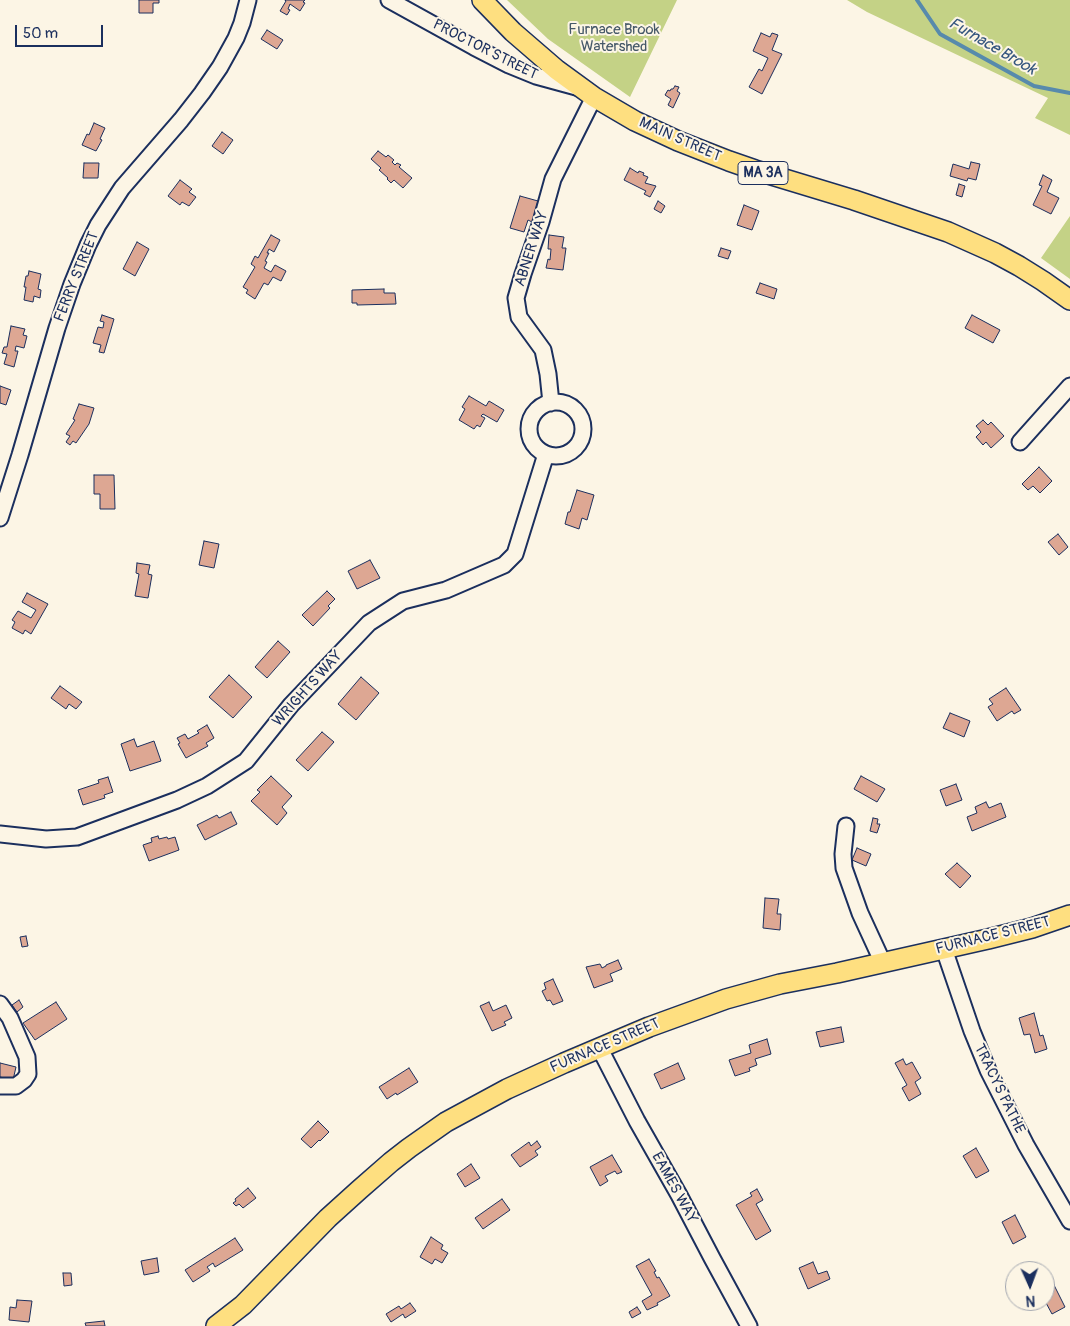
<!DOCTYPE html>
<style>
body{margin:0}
#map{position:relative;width:1070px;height:1326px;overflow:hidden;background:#fcf5e5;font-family:Pangolin,sans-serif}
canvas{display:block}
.north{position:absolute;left:1005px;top:1261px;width:50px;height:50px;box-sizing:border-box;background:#fcf5e5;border:1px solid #a2a6af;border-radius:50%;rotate:178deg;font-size:14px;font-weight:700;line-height:20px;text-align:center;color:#1b2f5e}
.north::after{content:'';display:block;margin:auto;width:18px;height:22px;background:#1b2f5e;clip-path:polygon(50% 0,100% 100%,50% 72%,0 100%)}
.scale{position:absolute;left:15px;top:25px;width:88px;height:22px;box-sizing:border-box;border:2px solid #1b2f5e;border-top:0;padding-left:6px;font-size:15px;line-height:18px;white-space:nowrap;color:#1b2f5e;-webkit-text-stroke:4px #fcf5e5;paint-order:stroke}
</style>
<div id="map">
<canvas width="1070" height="1326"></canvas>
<div class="north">N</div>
<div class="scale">50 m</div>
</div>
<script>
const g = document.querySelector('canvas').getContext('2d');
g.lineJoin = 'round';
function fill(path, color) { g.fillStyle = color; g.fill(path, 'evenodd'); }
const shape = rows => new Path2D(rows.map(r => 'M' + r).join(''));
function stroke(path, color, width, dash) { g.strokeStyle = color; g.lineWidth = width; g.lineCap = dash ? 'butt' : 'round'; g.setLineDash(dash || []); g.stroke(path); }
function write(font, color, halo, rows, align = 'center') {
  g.font = font + ' Pangolin,sans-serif'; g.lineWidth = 4; g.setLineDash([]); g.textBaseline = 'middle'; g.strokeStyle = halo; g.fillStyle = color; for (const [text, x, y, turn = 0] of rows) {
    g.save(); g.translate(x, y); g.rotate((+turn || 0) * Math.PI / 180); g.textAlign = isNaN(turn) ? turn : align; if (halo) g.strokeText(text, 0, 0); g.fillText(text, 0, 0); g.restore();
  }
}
const green = shape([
 [507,0,677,0,630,97,548,39],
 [847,0,1070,0,1070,135,1035,118,1048,98,867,12],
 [1070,216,1070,279,1041,258]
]);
const stream = shape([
 [917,0,940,34,1034,86,1070,93]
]);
const building = shape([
 [139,0,159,0,159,3,153,3,153,13,139,13,139,0],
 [285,0,305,0,303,2,305,3,300,11,290,4,288,9,290,10,287,15,280,11,286,1,285,0],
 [267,30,283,40,277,49,261,39,267,30],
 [761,33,770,37,772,33,778,35,772,50,782,54,762,94,749,87,759,69,762,71,768,58,753,51,761,33],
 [675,86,679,87,677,91,680,93,673,108,668,105,671,99,665,95,668,90,670,91,671,89,673,89,675,86],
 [94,123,105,128,100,139,102,140,96,151,82,145,87,134,89,135,94,123],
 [222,132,233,140,223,154,212,146,222,132],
 [378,151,386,157,388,155,394,160,392,162,395,165,397,163,401,165,399,167,412,178,403,188,394,180,391,183,387,179,388,178,379,170,381,168,371,159,378,151],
 [971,162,980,164,976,180,968,178,967,181,950,176,953,164,969,169,971,162],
 [84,163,99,163,98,178,83,178,84,163],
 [630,168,638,173,639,171,644,173,643,175,648,177,645,183,656,186,650,197,644,194,646,191,624,180,630,168],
 [1043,175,1052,180,1047,192,1059,198,1051,214,1033,205,1042,186,1039,185,1043,175],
 [180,180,192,189,189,192,196,197,189,206,182,202,180,205,168,196,180,180],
 [959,184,965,186,962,197,956,195,959,184],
 [520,196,538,201,532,222,528,220,524,232,510,228,520,196],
 [658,201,665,206,661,213,654,209,658,201],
 [744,205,759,211,752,230,737,225,744,205],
 [271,235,280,240,274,252,269,249,267,253,269,253,265,261,267,262,264,268,271,272,275,265,286,271,281,281,273,277,268,285,264,283,255,299,246,293,248,290,243,287,255,267,251,264,255,256,258,258,271,235],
 [549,235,564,237,562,248,566,248,563,270,546,268,548,259,550,260,551,249,548,249,549,235],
 [137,242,149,249,135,276,123,269,137,242],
 [721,248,731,251,728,259,718,256,721,248],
 [29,271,41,274,38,289,41,290,40,298,34,296,33,302,24,300,26,287,24,287,26,276,28,276,29,271],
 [760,283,777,289,774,299,756,293,760,283],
 [384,289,384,293,395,293,396,304,357,305,357,303,352,303,352,290,384,289],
 [102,315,114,319,104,353,99,352,101,345,93,343,98,327,103,328,104,322,100,321,102,315],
 [972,315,1000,330,993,343,965,328,972,315],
 [11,326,25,329,23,335,27,336,24,348,16,346,15,351,18,351,14,367,4,364,7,354,2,353,4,347,7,347,11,326],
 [0,386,11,390,6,405,0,403,0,386],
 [469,396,486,406,489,401,504,410,497,422,483,414,481,416,485,418,480,427,477,425,474,429,459,420,465,409,462,407,469,396],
 [79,404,94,408,89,424,76,443,73,441,70,445,66,442,70,436,66,434,75,420,73,419,79,404],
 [983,420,988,425,991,422,1004,436,991,448,986,442,983,445,976,437,981,432,976,426,983,420],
 [1039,467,1052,481,1040,493,1033,486,1028,490,1022,484,1039,467],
 [94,475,114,475,115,509,100,509,100,494,94,494,94,475],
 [577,490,594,495,587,520,582,518,579,529,565,524,568,512,570,512,577,490],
 [1058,534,1068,547,1059,555,1048,542,1058,534],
 [204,541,219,544,214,568,199,565,204,541],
 [370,560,380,578,357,589,348,571,370,560],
 [137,563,150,565,148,574,152,575,148,598,135,596,139,574,136,573,137,563],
 [327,591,335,599,328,606,330,608,313,626,302,615,327,591],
 [27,593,48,604,31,634,25,630,23,634,12,628,15,622,12,620,18,611,31,618,36,610,22,602,27,593],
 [278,641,290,652,267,678,255,667,278,641],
 [229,675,252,697,233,718,209,697,229,675],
 [361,677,379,693,356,720,338,704,361,677],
 [60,686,82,702,76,709,69,704,66,709,51,698,60,686],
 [1006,688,1021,710,1014,714,1012,711,997,721,988,707,993,704,989,699,1006,688],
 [950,713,970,721,964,737,943,728,950,713],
 [207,725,214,738,206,743,208,746,186,758,178,744,180,743,177,738,185,734,188,739,199,733,197,731,207,725],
 [322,732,334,742,308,771,296,760,322,732],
 [134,739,137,747,154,741,161,761,130,771,121,744,134,739],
 [271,776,292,796,282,807,287,813,277,825,251,801,260,792,257,790,271,776],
 [861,776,885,789,877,802,854,789,861,776],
 [108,777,113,792,104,795,105,798,83,805,78,790,99,783,98,780,108,777],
 [956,784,962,800,946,806,940,790,956,784],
 [986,802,989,808,1001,803,1006,817,972,831,967,817,977,813,975,807,986,802],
 [231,812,237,824,205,840,197,825,217,815,219,818,231,812],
 [873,818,878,819,877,824,880,824,877,833,870,831,873,818],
 [158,836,159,839,167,837,168,839,175,837,179,850,149,861,143,845,152,842,151,838,158,836],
 [857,848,871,854,866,866,852,860,857,848],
 [957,863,971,876,960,888,945,874,957,863],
 [765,898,779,899,777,914,781,914,780,930,763,928,765,898],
 [26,936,28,946,22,947,20,937,26,936],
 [618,960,622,969,610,974,613,981,594,988,586,967,600,964,602,968,606,966,606,965,618,960],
 [553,979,563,1001,553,1005,550,1000,547,1001,542,991,546,989,544,983,553,979],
 [19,1000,23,1007,17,1012,12,1005,19,1000],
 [56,1002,67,1019,35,1040,23,1023,56,1002],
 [489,1002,493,1011,506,1005,512,1018,504,1022,506,1025,492,1031,480,1006,489,1002],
 [1034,1013,1040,1036,1043,1035,1047,1049,1035,1053,1030,1034,1024,1035,1019,1018,1034,1013],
 [841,1027,844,1042,820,1047,816,1032,841,1027],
 [767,1039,771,1054,755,1059,757,1065,749,1068,750,1071,735,1076,729,1060,751,1053,749,1045,767,1039],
 [903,1059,906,1065,912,1062,921,1078,915,1082,921,1094,909,1101,902,1088,907,1085,895,1063,903,1059],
 [0,1063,16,1067,13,1080,0,1077,0,1063],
 [678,1063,685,1079,661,1089,654,1074,678,1063],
 [409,1068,418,1082,397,1095,396,1093,387,1099,379,1087,409,1068],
 [318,1121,329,1132,320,1141,319,1140,311,1148,301,1139,318,1121],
 [537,1141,541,1147,535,1151,538,1155,520,1167,511,1155,529,1142,531,1146,537,1141],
 [976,1148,989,1171,976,1178,963,1156,976,1148],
 [612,1155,622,1172,617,1174,615,1171,605,1176,608,1181,600,1186,590,1167,612,1155],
 [471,1164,480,1178,465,1187,457,1174,471,1164],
 [248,1188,256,1198,243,1208,239,1204,236,1206,233,1203,236,1201,235,1199,248,1188],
 [757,1189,763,1200,756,1204,771,1231,756,1240,736,1205,752,1196,750,1193,757,1189],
 [502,1199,510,1210,483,1229,475,1218,502,1199],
 [1015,1215,1026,1237,1013,1244,1002,1222,1015,1215],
 [431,1237,443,1245,441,1249,448,1253,442,1263,435,1259,432,1264,420,1257,431,1237],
 [235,1238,243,1250,215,1267,213,1263,207,1267,210,1271,193,1282,185,1270,235,1238],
 [157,1258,159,1272,144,1275,141,1261,157,1258],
 [649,1259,656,1271,654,1272,657,1278,659,1277,670,1296,657,1303,658,1305,647,1310,642,1301,652,1295,636,1266,649,1259],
 [813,1262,818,1274,827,1271,830,1279,808,1289,799,1268,813,1262],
 [63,1273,71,1273,72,1285,64,1286,63,1273],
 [1054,1285,1065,1307,1052,1314,1045,1301,1045,1290,1054,1285],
 [17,1300,32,1301,29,1322,9,1320,10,1307,16,1308,17,1300],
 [410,1303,416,1311,405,1318,403,1314,391,1322,386,1314,399,1306,401,1309,410,1303],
 [637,1307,641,1313,632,1318,629,1312,637,1307],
 [104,1321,105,1326,86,1326,85,1323,104,1321]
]);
const minor = shape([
 [389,0,474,47,509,65,536,76,580,88],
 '529 429a27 27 0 1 1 54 0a27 27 0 1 1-54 0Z',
 [551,403,548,374,543,350,519,317,516,298,523,274,541,222,553,179,594,97],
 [1020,442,1070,386],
 [0,518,20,455,57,328,72,284,88,245,98,225,122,188,181,120,202,93,220,67,236,38,242,23,248,0],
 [846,826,843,854,844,868,860,913,883,963],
 [0,834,46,839,77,837,177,800,207,786,246,761,291,705,369,623,403,601,446,590,504,565,515,554,546,454],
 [944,949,972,1031,988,1070,1026,1145,1070,1221],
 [0,1004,10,1018,27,1057,28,1074,24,1080,16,1086,0,1086],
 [600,1049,637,1121,679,1195,712,1258,749,1326]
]);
const major = shape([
 [482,0,513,32,557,70,594,97,635,121,678,141,729,161,755,170,854,200,948,232,995,253,1019,266,1043,281,1070,300],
 [216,1326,243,1305,328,1218,359,1190,391,1162,409,1148,446,1122,507,1089,564,1063,649,1027,726,999,780,984,837,973,988,939,1032,928,1070,915]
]);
const shields = [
 [763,173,50]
];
const shieldNames = [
 ["MA 3A",763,173]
];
const parkNames = [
 ["Furnace Brook",614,30],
 ["Watershed",614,47]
];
const streetNames = [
 ["PROCTOR STREET",485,50,27],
 ["MAIN STREET",680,140,24],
 ["ABNER WAY",532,249,-72],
 ["FERRY STREET",77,277,-68],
 ["WRIGHTS WAY",308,689,-48],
 ["FURNACE STREET",993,936,-14],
 ["FURNACE STREET",605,1046,-23],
 ["TRACYS PATHE",999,1089,64],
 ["EAMES WAY",674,1188,61]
];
const waterNames = [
 ["Furnace Brook",992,47,30]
];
fill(green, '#c4d286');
stroke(stream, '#578aac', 4);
fill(building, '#dda793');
stroke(building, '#1b2f5e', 1);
stroke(minor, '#1b2f5e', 19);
stroke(major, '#1b2f5e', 22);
stroke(minor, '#fcf5e5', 15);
stroke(major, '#fedf80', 19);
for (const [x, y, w] of shields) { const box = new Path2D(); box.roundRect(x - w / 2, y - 11.5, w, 23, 4); g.fillStyle = '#fcf5e5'; g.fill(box); stroke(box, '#1b2f5e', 1); }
write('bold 14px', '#1b2f5e', null, shieldNames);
write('15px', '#455868', '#fcf5e5', parkNames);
write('15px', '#1b2f5e', '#fcf5e5', streetNames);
write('italic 16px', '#34557e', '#fcf5e5', waterNames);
</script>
